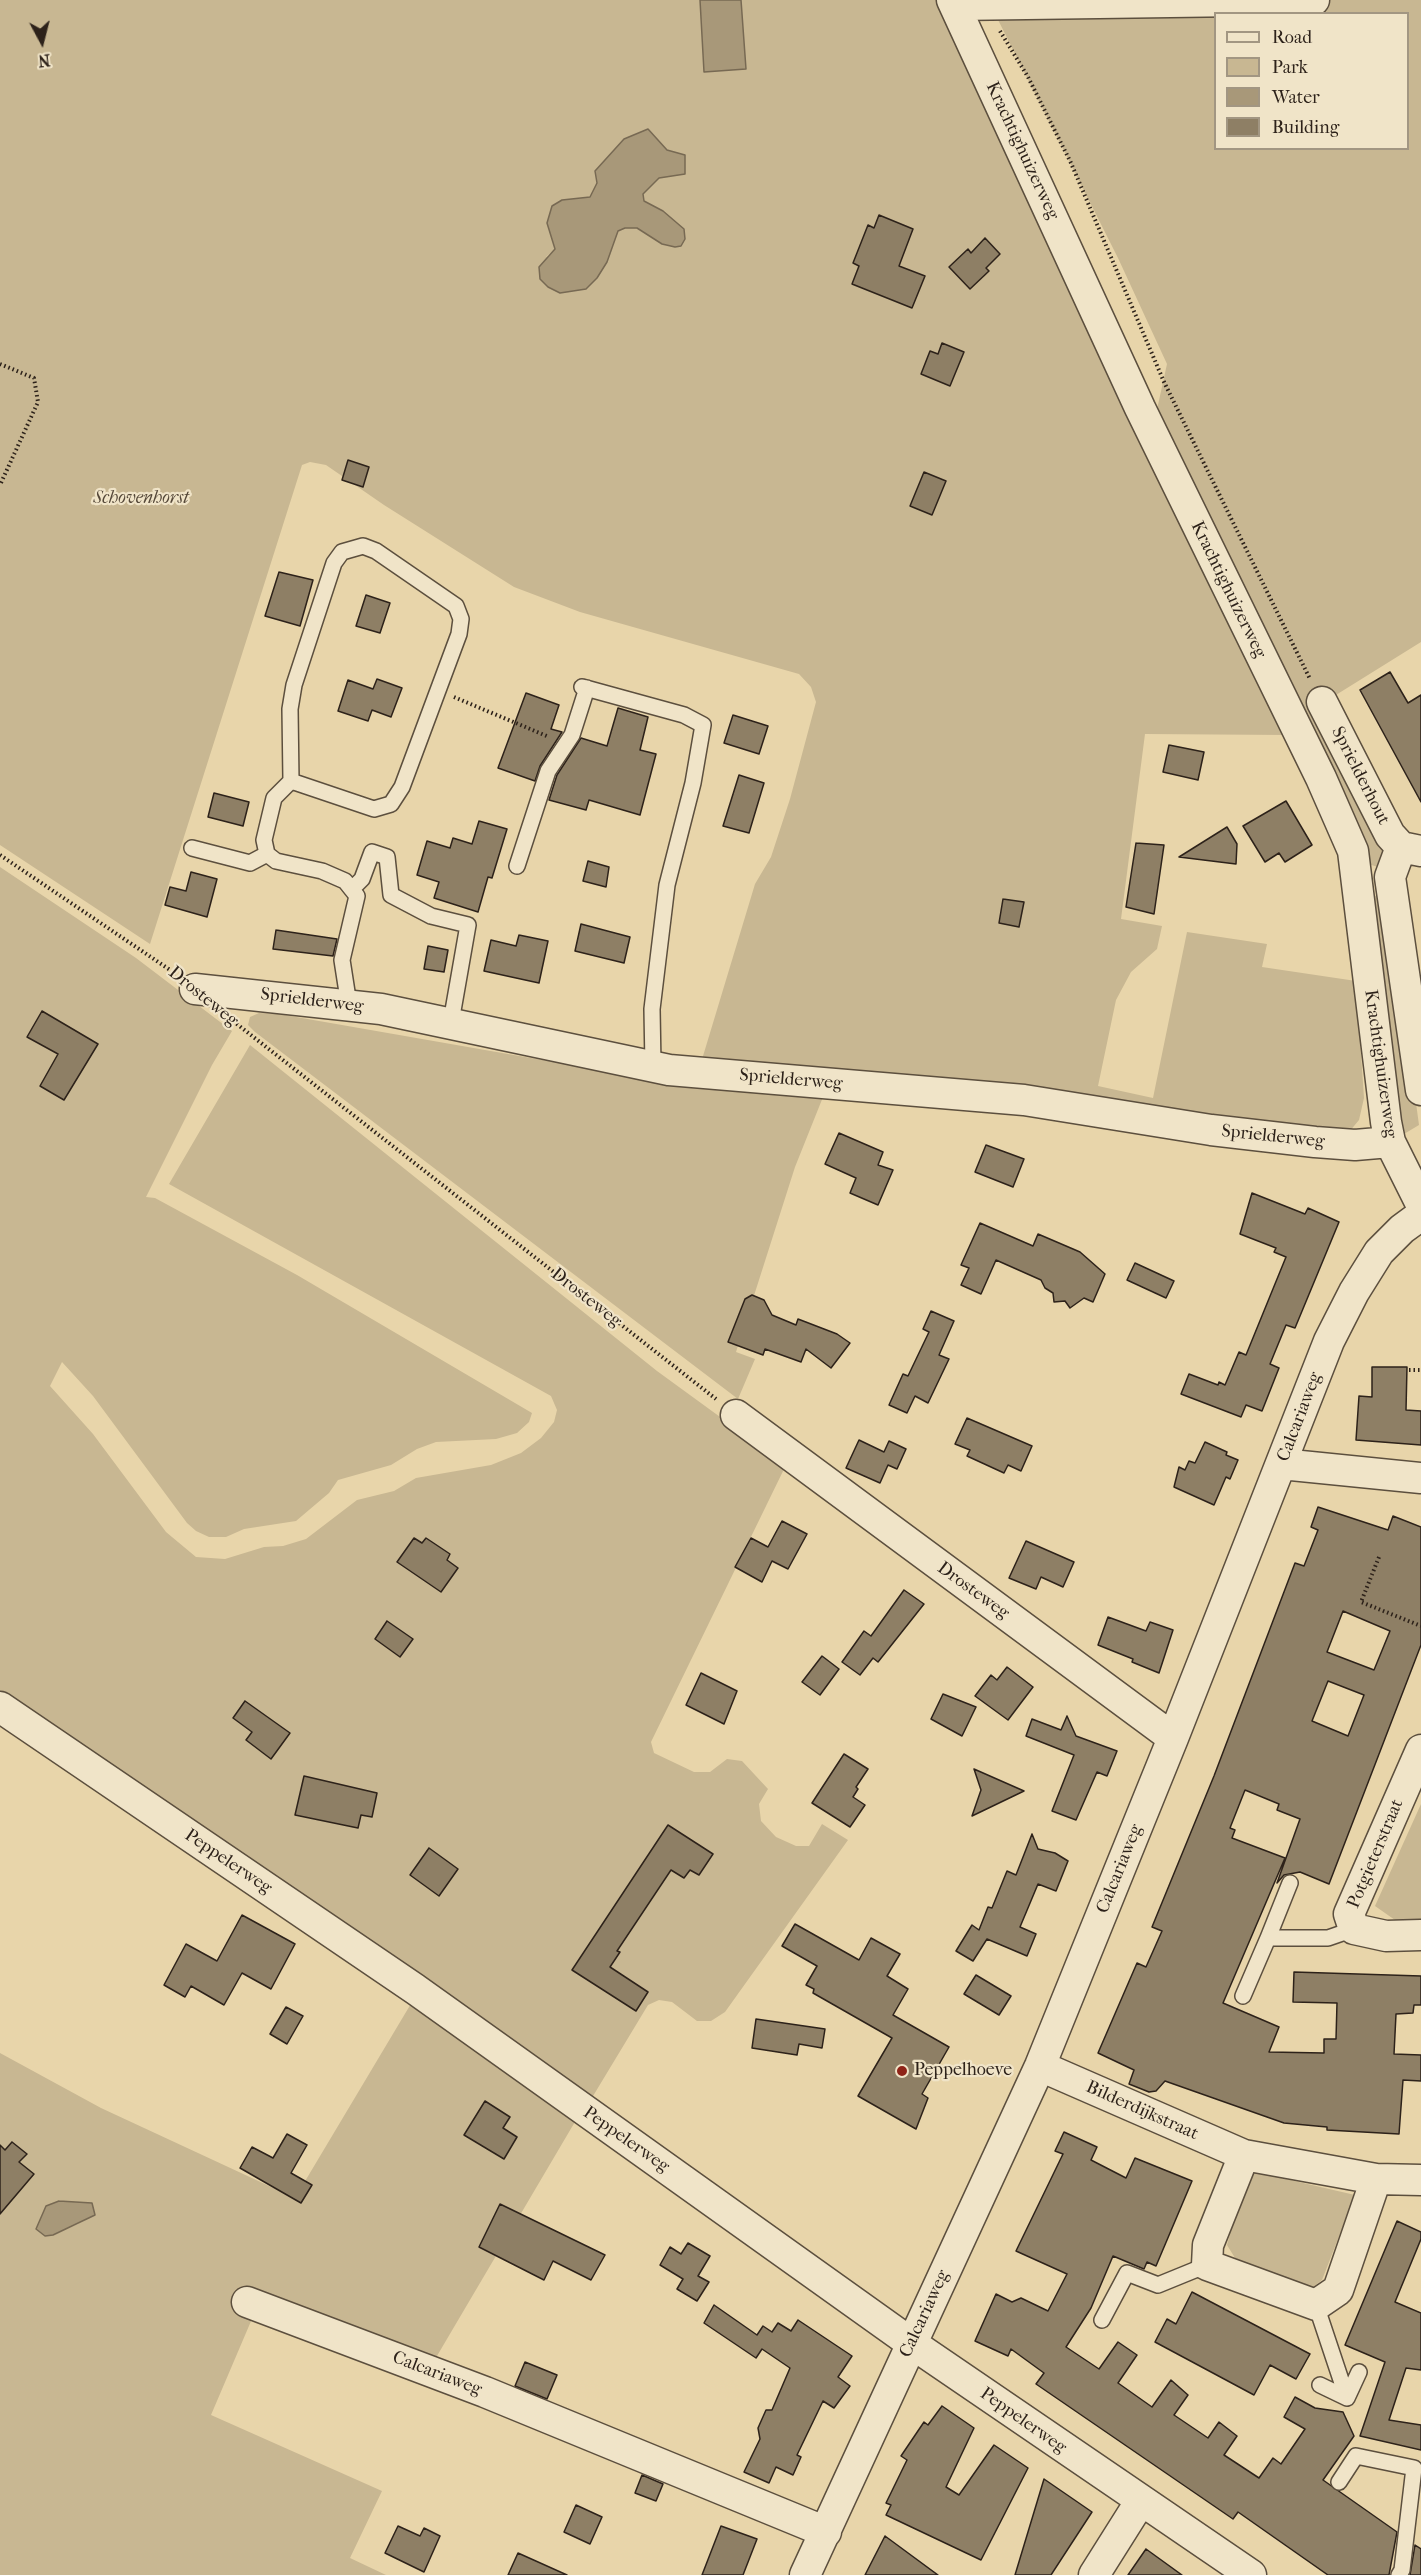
<!DOCTYPE html>
<style>
body{margin:0}
#map{position:relative;width:1421px;height:2575px;overflow:hidden;background:#e8d5aa;font-family:"IM FELL French Canon",serif}
canvas{display:block}
.legend{position:absolute;left:1214px;top:12px;width:195px;height:138px;box-sizing:border-box;background:#f0e4c8;border:2px solid #a29682;margin:0;padding:8px 10px;list-style:none;font-size:18px;color:#2d221a}
.legend li{display:flex;align-items:center;gap:12px;height:30px}
.legend b{width:30px;border:2px solid #a29682}
.north{position:absolute;left:12px;top:12px;width:60px;height:60px;-webkit-text-stroke:4px #f0e4c8;paint-order:stroke;rotate:173deg;font-size:16px;font-weight:700;line-height:24px;text-align:center;color:#2d221a}
.north::after{content:'';display:block;margin:auto;width:21px;height:27px;background:#2d221a;clip-path:polygon(50% 0,100% 100%,50% 72%,0 100%)}
</style>
<div id="map">
<canvas width="1421" height="2575"></canvas>
<ul class="legend">
<li><b style="height:8px;background:#f0e4c8"></b>Road</li>
<li><b style="height:16px;background:#c8b792"></b>Park</li>
<li><b style="height:16px;background:#a89879"></b>Water</li>
<li><b style="height:16px;background:#8e7f65"></b>Building</li>
</ul>
<div class="north">N</div>
</div>
<script>
const g = document.querySelector('canvas').getContext('2d');
g.lineJoin = 'round';
function fill(path, color) { g.fillStyle = color; g.fill(path, 'evenodd'); }
const shape = rows => new Path2D(rows.map(r => 'M' + r).join(''));
function stroke(path, color, width, dash) { g.strokeStyle = color; g.lineWidth = width; g.lineCap = dash ? 'butt' : 'round'; g.setLineDash(dash || []); g.stroke(path); }
function write(font, color, halo, rows, align = 'center') {
  g.font = font + ' "IM FELL French Canon",serif'; g.lineWidth = 4.5; g.setLineDash([]); g.textBaseline = 'middle'; g.strokeStyle = halo; g.fillStyle = color; for (const [text, x, y, turn = 0] of rows) {
    g.save(); g.translate(x, y); g.rotate((+turn || 0) * Math.PI / 180); g.textAlign = isNaN(turn) ? turn : align; if (halo) g.strokeText(text, 0, 0); g.fillText(text, 0, 0); g.restore();
  }
}
const green = shape([
 [0,0,700,0,704,71,746,69,741,0,937,0,1288,735,1145,734,1121,919,1162,926,1157,949,1131,972,1116,1000,1098,1086,1153,1098,1187,932,1267,944,1262,967,1356,981,1364,1098,1359,1120,1349,1132,700,1066,755,884,771,857,790,799,816,702,811,687,799,674,580,612,514,587,384,505,326,465,310,462,302,465,150,944,0,845],
 [648,129,667,150,685,155,684,174,659,178,643,194,644,201,663,211,648,235,637,228,625,228,619,230,614,238,546,257,555,249,547,223,562,200,590,197,597,183,595,171,624,139],
 [988,0,1421,0,1421,642,1315,708,1378,832,1383,852,1378,867,1368,864,1361,831,1156,414,1167,364,1118,258],
 [1216,14,1408,14,1408,148,1216,148],
 [0,867,136,958,232,1031,212,1065,146,1197,155,1198,297,1275,532,1413,529,1422,517,1433,496,1439,436,1442,417,1449,391,1465,338,1480,329,1493,296,1521,244,1529,226,1537,209,1537,196,1531,187,1523,93,1396,62,1362,50,1386,93,1434,166,1532,196,1557,225,1559,264,1547,283,1546,306,1539,357,1500,394,1491,416,1478,491,1465,521,1453,541,1438,554,1422,557,1410,551,1396,169,1184,250,1045,657,1371,786,1465,651,1742,654,1753,694,1772,710,1772,727,1759,742,1761,768,1789,759,1804,761,1821,776,1837,796,1846,809,1846,822,1824,848,1840,725,2012,711,2021,697,2021,672,2002,659,2000,648,2005,590,2101,0,1695],
 [1387,890,1419,1125,1404,1134,1400,1134,1373,897],
 [259,1013,279,1014,588,1068,823,1097,795,1167,736,1352,755,1359,738,1399,255,1032,248,1025,250,1017],
 [1421,1804,1421,1920,1395,1920,1375,1906],
 [412,2002,579,2115,434,2361,263,2293,211,2415,382,2491,350,2558,386,2575,0,2575,0,2053,101,2108,295,2198],
 [85,2203,91,2203,95,2215,78,2224,53,2235,45,2236,37,2229],
 [1247,2170,1355,2195,1322,2280,1308,2291,1235,2258,1227,2245]
]);
const water = shape([
 [700,0,741,0,746,69,704,72,700,0],
 [648,129,667,150,685,155,685,174,659,178,643,194,644,201,663,211,684,229,685,239,681,246,675,247,662,244,637,228,625,228,618,231,607,262,597,278,586,289,560,293,548,287,540,279,539,267,555,249,547,223,552,206,562,200,590,197,597,183,595,171,624,139,648,129],
 [59,2201,92,2203,95,2215,53,2235,45,2236,36,2229,46,2206,59,2201]
]);
const building = shape([
 [879,215,913,229,899,266,925,276,912,308,852,284,859,266,853,263,868,225,874,228,879,215],
 [985,238,1000,254,986,268,989,271,970,289,949,267,968,249,971,253,985,238],
 [942,343,964,352,950,386,921,374,930,351,938,354,942,343],
 [348,460,369,467,363,487,342,480,348,460],
 [924,472,946,481,932,515,910,506,924,472],
 [279,572,313,580,300,626,265,616,279,572],
 [366,595,390,603,380,633,356,626,366,595],
 [1390,672,1408,703,1421,695,1421,802,1360,690,1390,672],
 [377,679,402,688,391,717,372,710,368,721,338,711,348,680,373,689,377,679],
 [526,693,559,705,551,729,562,732,540,766,535,781,498,768,526,693],
 [618,708,648,717,640,750,656,754,640,815,589,800,586,810,549,800,557,775,581,738,607,746,618,708],
 [733,715,768,726,759,754,724,743,733,715],
 [1169,745,1204,752,1198,780,1163,772,1169,745],
 [739,775,764,783,749,833,723,826,739,775],
 [214,793,249,802,243,826,208,817,214,793],
 [1286,801,1312,845,1285,862,1279,853,1265,862,1243,826,1286,801],
 [479,821,507,829,492,878,488,877,478,912,434,898,439,882,417,875,427,841,450,848,453,838,472,844,479,821],
 [1227,827,1237,844,1236,864,1179,857,1227,827],
 [1136,843,1164,845,1154,914,1126,907,1136,843],
 [588,861,609,867,606,887,583,881,588,861],
 [191,872,217,879,207,917,165,905,170,887,186,891,191,872],
 [1003,899,1024,902,1019,927,999,923,1003,899],
 [581,924,630,937,624,963,575,951,581,924],
 [276,930,337,939,333,956,273,949,276,930],
 [519,935,548,941,539,983,484,971,491,940,516,946,519,935],
 [428,946,448,950,444,972,424,969,428,946],
 [42,1011,98,1044,64,1100,40,1086,58,1054,27,1037,42,1011],
 [839,1133,883,1152,878,1165,893,1170,878,1205,850,1193,856,1178,825,1164,839,1133],
 [986,1145,1024,1159,1013,1187,975,1172,986,1145],
 [1252,1193,1305,1214,1308,1208,1339,1222,1295,1328,1286,1325,1270,1364,1279,1368,1262,1411,1246,1405,1241,1417,1181,1394,1189,1374,1218,1385,1219,1382,1225,1385,1239,1352,1246,1355,1286,1257,1274,1252,1276,1248,1240,1234,1252,1193],
 [980,1223,1033,1246,1038,1234,1080,1252,1105,1274,1093,1302,1084,1298,1070,1308,1065,1301,1054,1302,1053,1293,1045,1288,1041,1280,996,1260,981,1294,961,1285,969,1268,961,1265,980,1223],
 [1135,1263,1174,1281,1166,1298,1127,1280,1135,1263],
 [752,1295,764,1300,772,1315,796,1325,798,1319,837,1334,850,1343,831,1368,806,1349,801,1362,765,1349,763,1355,728,1342,745,1299,752,1295],
 [931,1311,954,1321,939,1355,949,1359,928,1403,915,1396,907,1413,889,1405,903,1374,908,1376,929,1332,923,1329,931,1311],
 [1372,1367,1407,1367,1406,1410,1421,1411,1421,1445,1356,1440,1359,1396,1372,1397,1372,1367],
 [967,1418,1032,1446,1021,1471,1008,1465,1004,1473,967,1456,970,1450,955,1444,967,1418],
 [859,1440,884,1452,889,1441,906,1449,897,1469,888,1465,880,1483,846,1468,859,1440],
 [1205,1442,1227,1452,1226,1455,1238,1460,1230,1479,1226,1477,1214,1505,1174,1487,1179,1467,1185,1470,1189,1461,1195,1463,1205,1442],
 [1318,1507,1388,1530,1393,1516,1421,1527,1421,1645,1329,1884,1300,1872,1284,1875,1277,1883,1300,1819,1277,1810,1279,1804,1245,1790,1230,1828,1235,1830,1232,1838,1285,1858,1223,2003,1279,2027,1269,2052,1324,2053,1324,2039,1336,2039,1337,2003,1293,2002,1294,1972,1421,1976,1421,2005,1414,2005,1413,2013,1396,2014,1394,2054,1421,2055,1421,2081,1403,2080,1399,2134,1327,2130,1327,2127,1284,2123,1165,2081,1156,2091,1149,2092,1129,2084,1134,2070,1098,2053,1137,1963,1146,1967,1162,1931,1152,1927,1214,1776,1295,1563,1304,1566,1318,1530,1311,1527,1318,1507],
 [1343,1611,1390,1631,1374,1670,1327,1652,1343,1611],
 [1328,1681,1364,1695,1348,1736,1312,1721,1328,1681],
 [782,1521,807,1534,788,1569,772,1561,762,1582,735,1567,751,1538,768,1547,782,1521],
 [414,1538,422,1543,426,1538,450,1554,447,1560,458,1568,441,1592,397,1562,414,1538],
 [1026,1541,1074,1562,1063,1587,1041,1577,1036,1589,1009,1578,1026,1541],
 [904,1590,924,1604,878,1662,873,1658,860,1675,842,1662,864,1631,871,1636,904,1590],
 [1108,1617,1146,1631,1150,1622,1173,1630,1159,1673,1132,1662,1133,1659,1098,1645,1108,1617],
 [387,1621,413,1639,400,1657,375,1639,387,1621],
 [822,1656,839,1669,820,1695,802,1682,822,1656],
 [1007,1667,1033,1687,1008,1720,975,1696,991,1675,997,1680,1007,1667],
 [701,1673,737,1691,724,1724,686,1705,701,1673],
 [943,1694,976,1707,962,1736,931,1719,943,1694],
 [245,1701,290,1733,271,1759,246,1740,252,1732,233,1718,245,1701],
 [1067,1716,1076,1736,1117,1751,1107,1776,1097,1772,1076,1820,1052,1811,1074,1755,1026,1736,1032,1719,1061,1730,1067,1716],
 [844,1754,868,1769,856,1787,858,1789,853,1797,865,1805,850,1827,812,1803,844,1754],
 [974,1769,1024,1791,972,1816,981,1790,974,1769],
 [304,1776,377,1793,372,1817,361,1815,358,1828,295,1815,304,1776],
 [668,1825,713,1854,699,1875,690,1870,684,1878,671,1870,617,1951,620,1952,610,1967,648,1992,636,2011,572,1970,668,1825],
 [1032,1834,1038,1849,1055,1853,1068,1861,1056,1891,1038,1884,1020,1927,1036,1934,1027,1956,987,1939,973,1961,956,1951,972,1925,979,1930,988,1907,992,1908,1007,1871,1016,1875,1032,1834],
 [429,1848,458,1869,439,1896,410,1875,429,1848],
 [242,1915,295,1944,271,1989,242,1973,224,2005,191,1986,185,1997,164,1985,186,1944,217,1961,242,1915],
 [795,1924,859,1960,871,1938,900,1954,887,1976,908,1989,893,2015,949,2047,922,2094,928,2098,916,2129,858,2096,892,2038,813,1993,814,1989,806,1985,817,1966,782,1946,795,1924],
 [976,1975,1011,1996,999,2015,964,1994,976,1975],
 [286,2007,303,2016,287,2044,270,2034,286,2007],
 [756,2019,825,2029,822,2048,799,2044,797,2055,752,2048,756,2019],
 [485,2101,510,2117,503,2128,517,2137,504,2159,464,2135,485,2101],
 [1064,2132,1097,2147,1091,2160,1126,2178,1135,2158,1192,2181,1156,2266,1147,2262,1144,2269,1113,2256,1091,2308,1066,2347,1099,2369,1118,2342,1137,2355,1118,2383,1152,2407,1171,2380,1188,2395,1174,2415,1208,2438,1219,2422,1237,2436,1224,2455,1259,2478,1273,2458,1281,2464,1305,2429,1284,2417,1295,2397,1315,2408,1343,2412,1354,2436,1323,2480,1397,2532,1389,2575,1328,2575,1238,2512,1233,2519,1036,2384,1044,2373,1011,2349,1008,2356,975,2341,996,2294,1012,2302,1021,2298,1048,2311,1067,2274,1016,2251,1063,2154,1055,2151,1064,2132],
 [287,2134,307,2145,291,2173,312,2185,301,2203,240,2168,252,2147,273,2158,287,2134],
 [12,2142,27,2154,19,2162,34,2174,0,2214,0,2145,5,2150,12,2142],
 [500,2204,605,2255,591,2280,553,2261,544,2280,479,2247,500,2204],
 [1397,2221,1421,2232,1421,2239,1395,2302,1421,2313,1421,2370,1406,2368,1389,2420,1421,2425,1421,2450,1360,2436,1385,2362,1345,2345,1397,2221],
 [688,2243,710,2256,698,2276,709,2282,697,2301,677,2289,683,2279,660,2265,670,2247,681,2254,688,2243],
 [1192,2292,1310,2354,1296,2379,1270,2365,1254,2395,1155,2342,1167,2319,1176,2324,1192,2292],
 [714,2305,757,2335,763,2326,772,2332,778,2323,791,2331,798,2320,852,2356,838,2377,850,2386,834,2408,823,2401,797,2455,801,2457,793,2475,776,2467,769,2483,744,2472,760,2439,758,2428,766,2410,772,2410,790,2368,762,2349,756,2358,704,2323,714,2305],
 [525,2362,557,2375,547,2399,515,2386,525,2362],
 [942,2406,974,2428,946,2487,959,2495,994,2445,1028,2468,981,2560,886,2515,891,2505,886,2503,907,2460,901,2456,924,2422,928,2425,942,2406],
 [642,2475,663,2484,656,2501,635,2493,642,2475],
 [1044,2479,1092,2512,1051,2575,1015,2575,1044,2479],
 [576,2505,602,2517,590,2544,564,2532,576,2505],
 [398,2526,420,2536,424,2528,440,2536,424,2572,385,2553,398,2526],
 [721,2526,757,2539,743,2575,702,2575,721,2526],
 [885,2536,938,2575,865,2575,885,2536],
 [1415,2545,1421,2549,1421,2575,1410,2575,1415,2545],
 [1146,2549,1182,2575,1128,2575,1146,2549],
 [518,2553,567,2575,508,2575,518,2553]
]);
const path = shape([
 [1000,31,1028,77,1071,163,1164,382,1310,679],
 [0,364,34,378,38,402,0,485],
 [454,697,549,737],
 [0,855,176,974],
 [233,1021,716,1399],
 [1409,1370,1421,1370],
 [1379,1557,1361,1602,1421,1626]
]);
const lane = shape([
 [582,687,684,715,703,725,693,783,667,885,652,1009,653,1066],
 [291,781,374,809,391,804,402,787,459,634,461,619,456,606,376,551,363,546,342,552,334,563,294,685,290,709,291,781,274,798,264,840,267,854,276,861,322,871,345,881,357,896,342,960,349,1005],
 [192,848,250,863,267,854],
 [517,866,548,771,572,735,587,688],
 [352,889,362,879,372,852,387,857,391,895,431,916,468,925,451,1022],
 [1268,1938,1290,1883],
 [1243,1996,1268,1938,1328,1938,1354,1929],
 [1316,2305,1347,2398,1359,2372],
 [1102,2320,1127,2273,1158,2285,1207,2265],
 [1320,2385,1347,2398],
 [1339,2482,1356,2456,1414,2468,1402,2570,1399,2575]
]);
const street = shape([
 [952,0,1140,408,1321,778,1353,851,1386,1122,1390,1142,1421,1204],
 [955,5,1314,0],
 [1322,702,1390,835,1401,847,1421,851],
 [1401,847,1390,877,1421,1090],
 [195,989,381,1009,669,1070,1024,1100,1211,1130,1315,1142,1355,1145,1390,1142],
 [736,1415,1173,1738],
 [1281,1464,1421,1478],
 [0,1707,415,1989,911,2343,1251,2575],
 [1421,1750,1349,1914,1354,1929,1386,1936,1421,1935],
 [1040,2066,1244,2155,1376,2179,1338,2290,1316,2305,1207,2265,1208,2245,1244,2155],
 [1376,2179,1421,2180],
 [247,2302,485,2392,826,2532],
 [805,2575,1040,2066,1173,1738,1329,1341,1354,1292,1379,1252,1402,1229,1421,1215],
 [1094,2575,1140,2502]
]);
const markers = [
 [902,2071,6,"#8f2418"]
];
const streetNames = [
 ["Krachtighuizerweg",1022,151,65],
 ["Krachtighuizerweg",1228,590,64],
 ["Sprielderhout",1360,776,63],
 ["Drosteweg",203,997,39],
 ["Sprielderweg",312,1001,7],
 ["Krachtighuizerweg",1380,1064,82],
 ["Sprielderweg",791,1080,5],
 ["Sprielderweg",1273,1137,6],
 ["Drosteweg",586,1298,38],
 ["Calcariaweg",1300,1417,-69],
 ["Drosteweg",973,1591,36],
 ["Potgieterstraat",1376,1854,-67],
 ["Peppelerweg",228,1862,34],
 ["Calcariaweg",1120,1869,-68],
 ["Bilderdijkstraat",1142,2111,24],
 ["Peppelerweg",626,2140,35],
 ["Calcariaweg",925,2314,-65],
 ["Calcariaweg",437,2374,21],
 ["Peppelerweg",1023,2421,35]
];
const parkNames = [
 ["Schovenhorst",141,499]
];
const poiNames = [
 ["Peppelhoeve",914,2071]
];
fill(green, '#c8b792');
fill(water, '#a89879');
stroke(water, '#776953', 1.5);
fill(building, '#8e7f65');
stroke(building, '#2d221a', 1.5);
stroke(lane, '#5c4f3e', 18);
stroke(street, '#5c4f3e', 33);
stroke(path, '#2d221a', 4, [1.5, 3]);
stroke(lane, '#f0e4c8', 15);
stroke(street, '#f0e4c8', 30);
for (const [x, y, r, color] of markers) { const dot = new Path2D(); dot.arc(x, y, r, 0, 2 * Math.PI); g.fillStyle = color; g.fill(dot); stroke(dot, '#f0e4c8', 2); }
write('18px', '#2d221a', '#f0e4c8', streetNames);
write('italic 18px', '#544738', '#f0e4c8', parkNames);
write('18px', '#2d221a', '#f0e4c8', poiNames, 'left');
</script>
